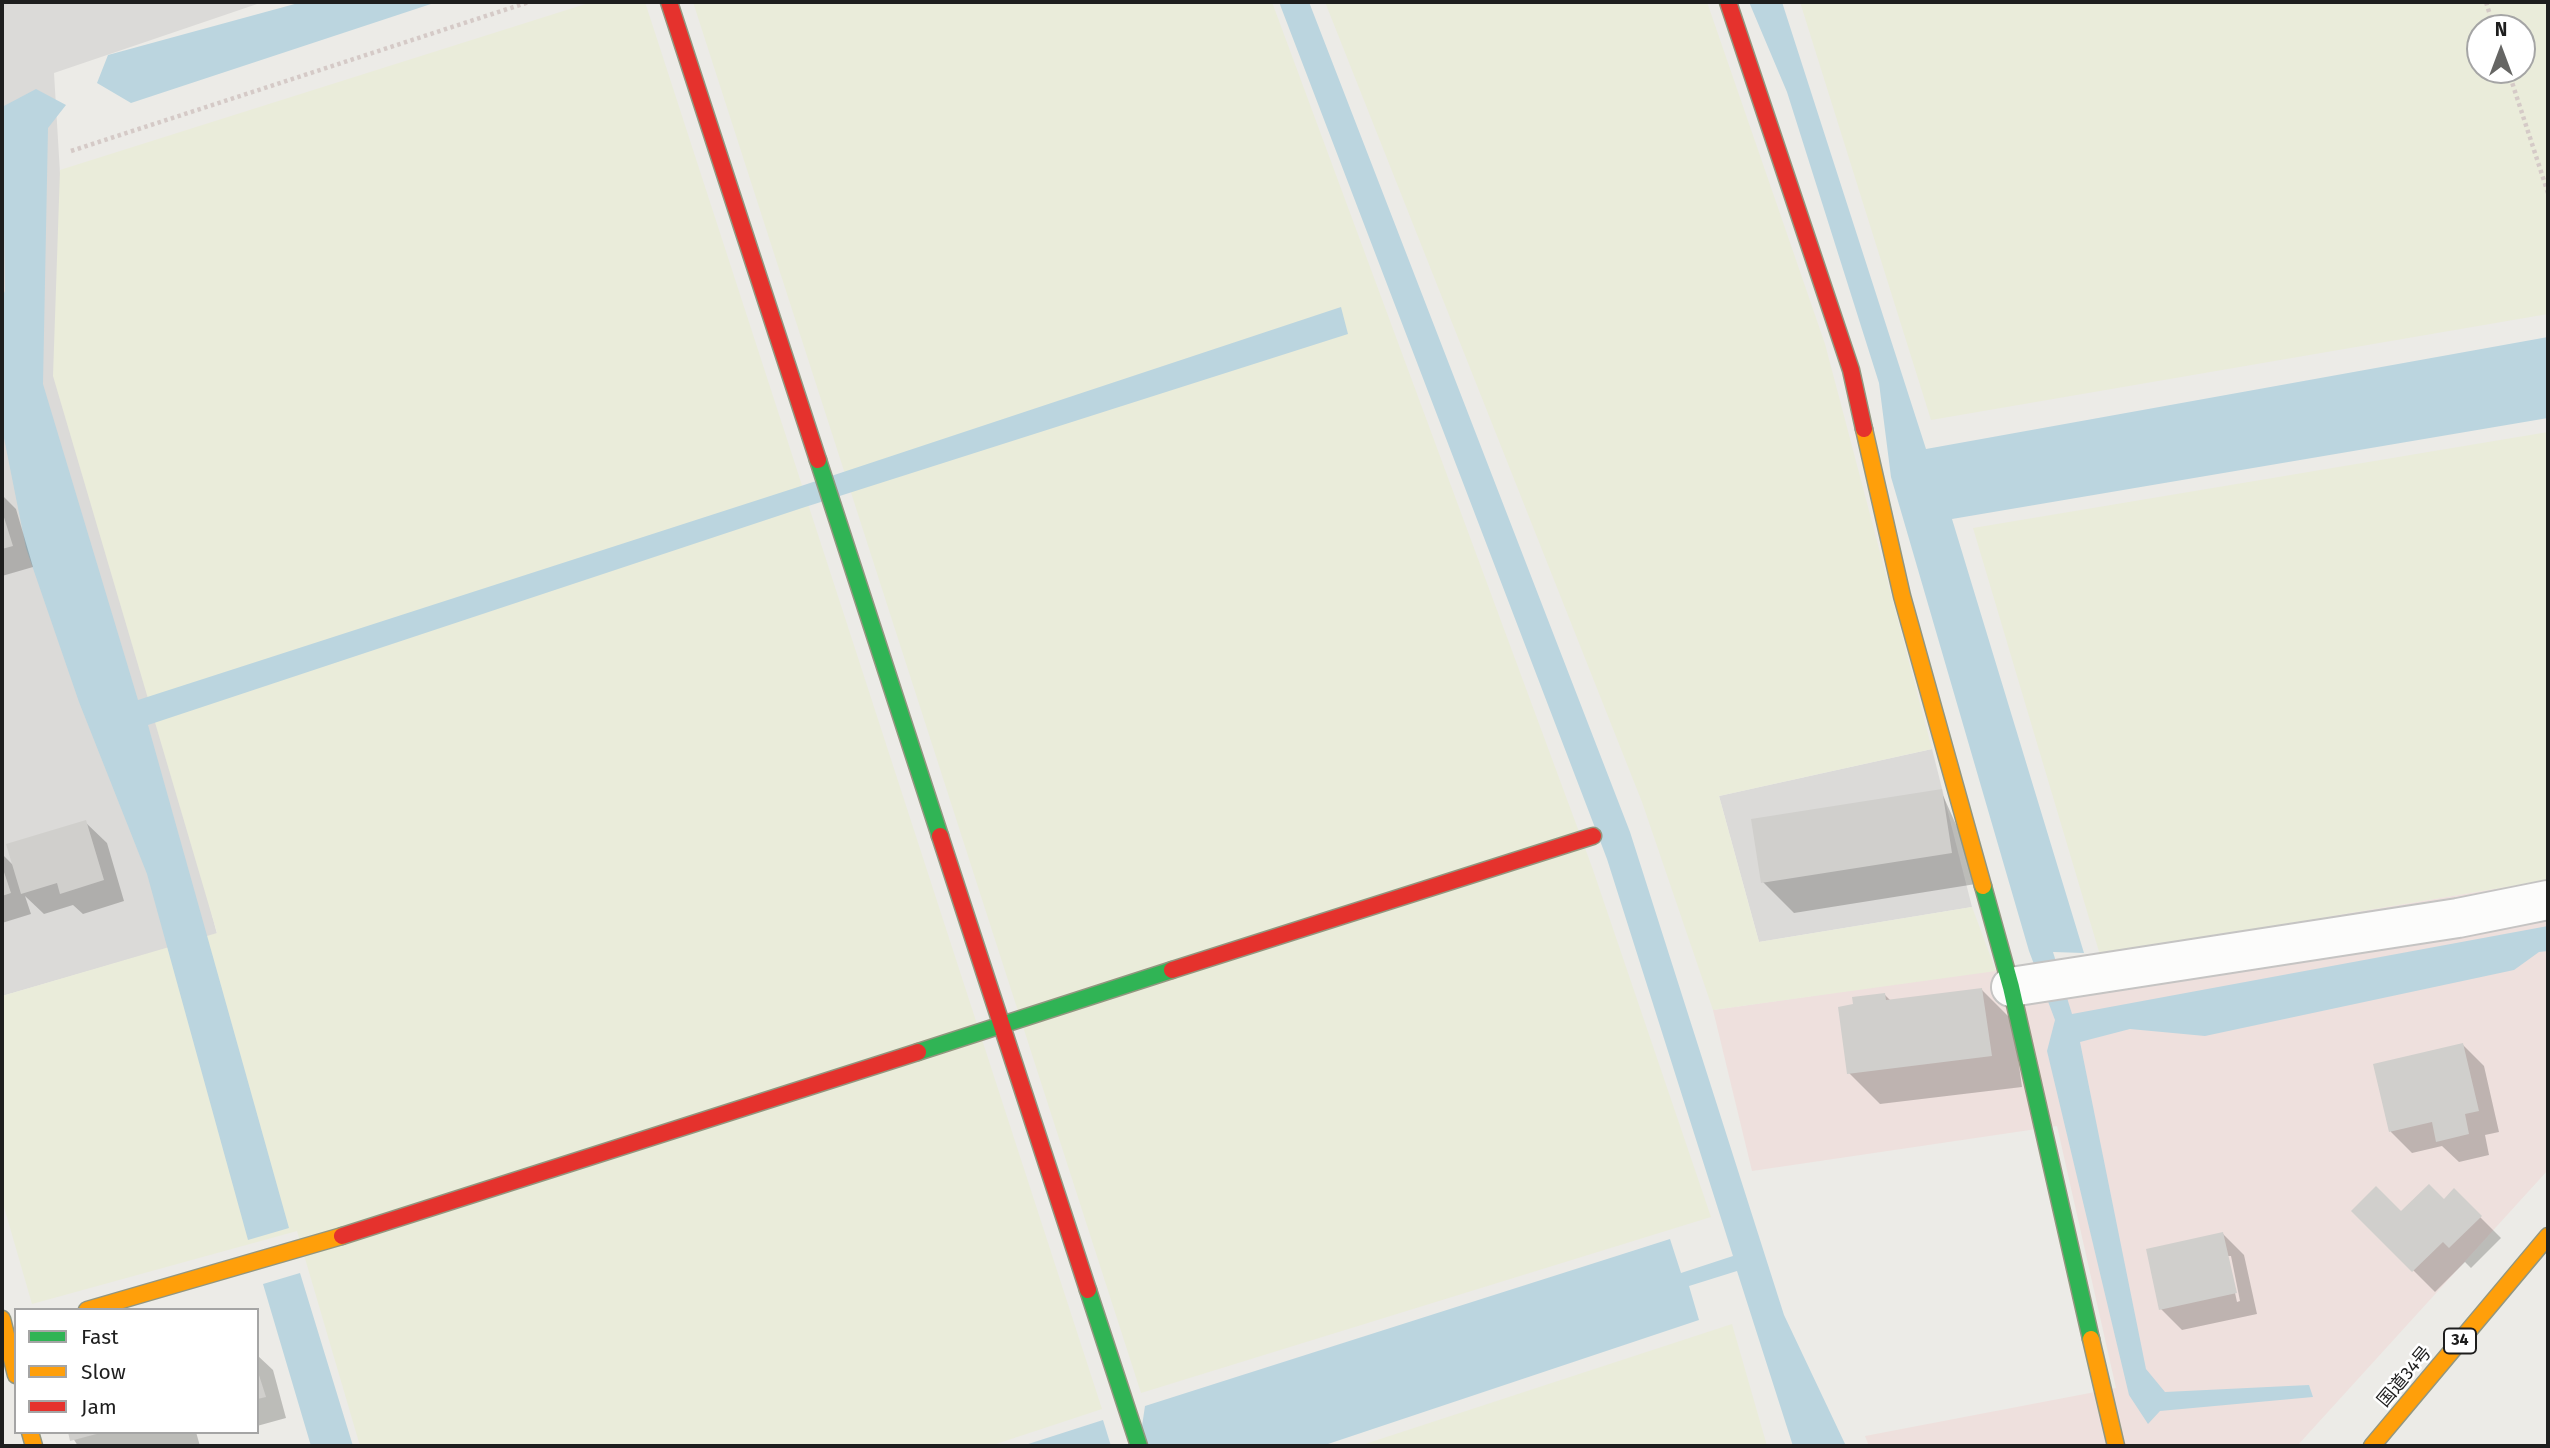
<!DOCTYPE html>
<meta charset="utf-8">
<style>
body{margin:0}
#map{position:relative;width:2550px;height:1448px;overflow:hidden;background:#ecebe7;font-family:"Fira Sans",sans-serif}
canvas{display:block}
.frame{position:absolute;inset:0;border:4px solid #1e1e1e;pointer-events:none}
.legend{position:absolute;left:14px;top:1308px;width:245px;height:126px;box-sizing:border-box;background:#fff;border:2px solid #a5a5a5;margin:0;padding:9px 12px;list-style:none;font-size:21px;color:#1e1e1e}
.legend li{display:flex;align-items:center;gap:14px;height:35px}
.legend b{width:35px;border:2px solid #a5a5a5}
.north{position:absolute;left:2466px;top:14px;width:70px;height:70px;box-sizing:border-box;background:#fff;border:2px solid #a5a5a5;border-radius:50%;rotate:0deg;font-size:19px;font-weight:700;line-height:28px;text-align:center;color:#1e1e1e}
.north::after{content:'';display:block;margin:auto;width:24px;height:32px;background:#666664;clip-path:polygon(50% 0,100% 100%,50% 72%,0 100%)}
</style>
<div id="map">
<canvas width="2550" height="1448"></canvas>
<div class="frame"></div>
<ul class="legend">
<li><b style="height:9px;background:#30b455"></b>Fast</li>
<li><b style="height:9px;background:#ff9f0a"></b>Slow</li>
<li><b style="height:9px;background:#e5322d"></b>Jam</li>
</ul>
<div class="north">N</div>
</div>
<script>
const g = document.querySelector('canvas').getContext('2d');
g.lineJoin = 'round';
function fill(path, color) { g.fillStyle = color; g.fill(path, 'evenodd'); }
const shape = rows => new Path2D(rows.map(r => 'M' + r).join(''));
function stroke(path, color, width, dash) { g.strokeStyle = color; g.lineWidth = width; g.lineCap = dash ? 'butt' : 'round'; g.setLineDash(dash || []); g.stroke(path); }
function write(font, color, halo, rows, align = 'center') {
  g.font = font + ' "Fira Sans","Noto Sans JP",sans-serif'; g.lineWidth = 5; g.setLineDash([]); g.textBaseline = 'middle'; g.strokeStyle = halo; g.fillStyle = color; for (const [text, x, y, turn = 0] of rows) {
    g.save(); g.translate(x, y); g.rotate((+turn || 0) * Math.PI / 180); g.textAlign = isNaN(turn) ? turn : align; if (halo) g.strokeText(text, 0, 0); g.fillText(text, 0, 0); g.restore();
  }
}
const residential = shape([
 [2,2,263,2,54,73,72,374,217,934,2,996],
 [1932,749,1972,907,1759,942,1719,796]
]);
const commercial = shape([
 [2548,880,2548,1170,2297,1446,1869,1446,1865,1436,2116,1388,2057,1126,1752,1171,1713,1010,2100,955]
]);
const farmland = shape([
 [592,2,645,2,1102,1409,990,1446,360,1446,297,1231,32,1304,2,1200,2,996,217,933,53,376,60,170],
 [693,2,1272,2,1592,867,1711,1217,1141,1393],
 [1325,2,1707,2,1825,344,1932,749,1719,796,1759,942,1972,907,1996,971,1713,1010,1642,802],
 [1800,2,2548,2,2548,314,1931,420],
 [2480,28,2522,28,2522,70,2480,70],
 [2548,432,2548,880,2100,955,1973,528],
 [1732,1324,1767,1446,1359,1446]
]);
const water = shape([
 [302,2,437,2,131,103,97,83,108,55],
 [1279,2,1309,2,1630,832,1784,1315,1846,1446,1793,1446,1737,1271,1689,1286,1699,1320,1322,1446,1139,1446,1145,1406,1670,1239,1681,1273,1733,1256,1607,859],
 [1749,2,1782,2,1926,449,2548,337,2548,418,1952,519,2084,953,2053,952,2072,1014,2548,926,2548,951,2539,952,2514,970,2205,1036,2130,1029,2080,1042,2146,1369,2165,1392,2309,1385,2313,1397,2160,1411,2148,1424,2129,1395,2047,1051,2055,1020,2029,951,1891,477,1879,383,1787,92],
 [36,89,66,105,48,128,43,384,138,700,795,488,1341,307,1348,334,802,508,148,725,289,1228,248,1240,147,874,79,702,26,548,2,428,2,297,5,291,2,107],
 [300,1273,353,1446,311,1446,263,1284],
 [1103,1420,1111,1446,1022,1446]
]);
const shadow = shape([
 [2,495,16,509,33,567,2,576],
 [1941,791,1982,883,1794,913,1763,882],
 [85,822,107,843,124,901,83,914,73,905,44,914,25,896,31,914,2,923,2,854,14,866],
 [1982,990,2013,1021,2022,1087,1880,1104,1849,1073,1885,995,1891,1001],
 [2463,1045,2484,1066,2499,1132,2485,1135,2489,1155,2459,1162,2442,1146,2412,1153,2391,1132,2376,1065],
 [2454,1191,2501,1238,2471,1268,2465,1262,2435,1292,2354,1211,2401,1214,2444,1201],
 [2223,1234,2244,1255,2257,1314,2182,1330,2161,1309],
 [2227,1256,2231,1256,2240,1301,2237,1302],
 [257,1355,273,1370,286,1418,257,1426],
 [69,1432,196,1432,200,1446,78,1446]
]);
const building = shape([
 [2,511,13,546,2,549],
 [1942,789,1952,853,1761,883,1751,819],
 [86,820,104,880,60,894,57,883,21,894,6,844],
 [2,866,11,893,2,896],
 [1982,988,1992,1056,1847,1074,1838,1007,1853,1004,1852,997,1885,993,1886,1000],
 [2463,1043,2479,1111,2465,1114,2469,1134,2436,1142,2432,1122,2389,1132,2373,1064],
 [2429,1184,2444,1199,2454,1188,2482,1216,2449,1248,2443,1242,2412,1272,2351,1211,2376,1186,2401,1211],
 [2223,1232,2237,1293,2159,1310,2146,1249],
 [257,1369,266,1397,257,1399],
 [68,1432,100,1432,100,1433,70,1441]
]);
const path = shape([
 [2486,2,2494,28],
 [2508,70,2548,193],
 [71,151,529,2]
]);
const street = shape([
 [2011,987,2458,918,2548,900]
]);
const fast = shape([
 [818,460,940,836],
 [1983,886,2011,987,2091,1339],
 [918,1052,1172,970],
 [1088,1290,1139,1446]
]);
const slow = shape([
 [1864,429,1902,596,1983,886],
 [87,1310,342,1236],
 [2,1319,16,1375],
 [2091,1339,2116,1446],
 [30,1432,34,1446],
 [2372,1446,2548,1236]
]);
const jam = shape([
 [669,2,818,460],
 [1728,2,1851,370,1864,429],
 [940,836,1088,1290],
 [1172,970,1593,836],
 [342,1236,918,1052]
]);
const shields = [
 [2460,1341,32]
];
const shieldNames = [
 ["34",2460,1341]
];
const streetNames = [
 ["国道34号",2405,1377,-50]
];
fill(residential, '#dbdad8');
fill(commercial, '#eee0dd');
fill(farmland, '#eaecda');
fill(water, '#bbd5df');
fill(shadow, '#0003');
fill(building, '#d0cfcc');
stroke(street, '#c5c4c3', 42);
stroke(fast, '#92967f', 19);
stroke(slow, '#92967f', 19);
stroke(jam, '#92967f', 19);
stroke(path, '#d5cac7', 4.5, [3.5, 3.5]);
stroke(street, '#fcfcfb', 38);
stroke(fast, '#30b455', 16);
stroke(slow, '#ff9f0a', 16);
stroke(jam, '#e5322d', 16);
for (const [x, y, w] of shields) { const box = new Path2D(); box.roundRect(x - w / 2, y - 12.5, w, 25, 5); g.fillStyle = '#fff'; g.fill(box); stroke(box, '#1e1e1e', 2); }
write('bold 16px', '#1e1e1e', null, shieldNames);
write('18px', '#1e1e1e', '#fff', streetNames);
</script>
